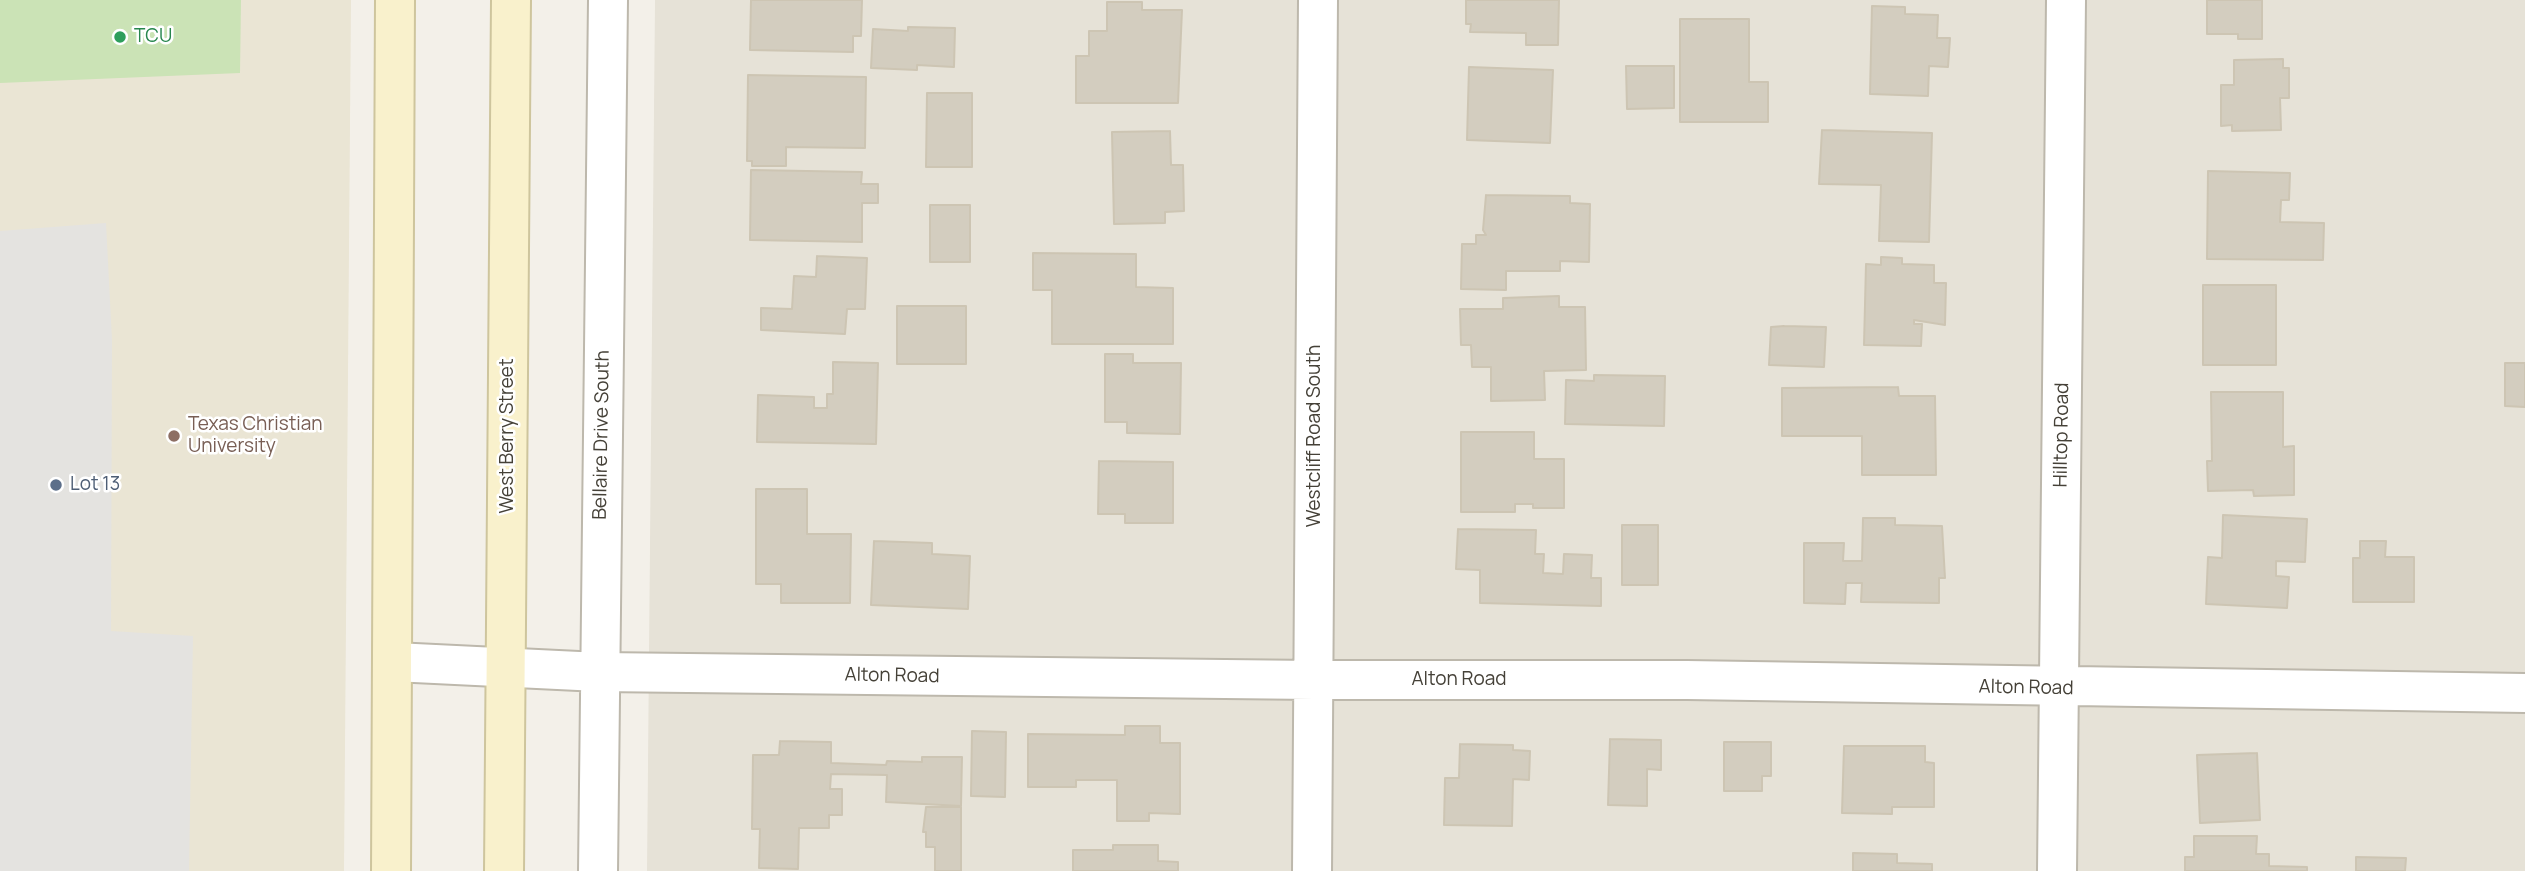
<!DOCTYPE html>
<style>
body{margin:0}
canvas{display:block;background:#f3f0e9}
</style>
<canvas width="2525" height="871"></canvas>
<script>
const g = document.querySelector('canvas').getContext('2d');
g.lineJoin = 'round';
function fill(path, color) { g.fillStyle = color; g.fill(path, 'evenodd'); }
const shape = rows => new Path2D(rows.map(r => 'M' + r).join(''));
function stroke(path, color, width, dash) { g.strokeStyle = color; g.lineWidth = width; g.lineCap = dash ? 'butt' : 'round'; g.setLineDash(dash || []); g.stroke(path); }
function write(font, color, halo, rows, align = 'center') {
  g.font = font + ' Manrope,sans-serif'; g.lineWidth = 5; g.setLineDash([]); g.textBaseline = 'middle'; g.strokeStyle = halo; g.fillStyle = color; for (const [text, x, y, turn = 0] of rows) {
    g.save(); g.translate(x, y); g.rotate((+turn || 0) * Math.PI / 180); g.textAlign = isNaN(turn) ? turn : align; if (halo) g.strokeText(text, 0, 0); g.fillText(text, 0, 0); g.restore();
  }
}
const residential = shape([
 [655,0,2525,0,2525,871,647,871]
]);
const education = shape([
 [0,0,351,0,344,871,0,871]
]);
const green = shape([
 [0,0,241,0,240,73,0,83]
]);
const parking = shape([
 [106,223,112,340,111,631,193,636,189,871,0,871,0,231]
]);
const building = shape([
 [751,0,862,0,861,36,853,36,853,52,750,50,751,0],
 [1466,0,1559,0,1558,45,1526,45,1526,33,1470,32,1471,24,1466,24,1466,0],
 [2207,0,2262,0,2262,39,2238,39,2238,34,2207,34,2207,0],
 [1107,2,1142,2,1142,10,1182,10,1178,103,1076,103,1076,56,1089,56,1089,31,1107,31,1107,2],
 [1872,6,1905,7,1905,14,1938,15,1937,38,1950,38,1948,67,1929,66,1928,96,1870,94,1872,6],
 [1680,19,1749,19,1749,82,1768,82,1768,122,1680,122,1680,19],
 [908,27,955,28,954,67,917,65,917,70,871,68,873,29,908,31,908,27],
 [2283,59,2283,68,2289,68,2289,98,2280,98,2281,130,2232,131,2232,125,2221,126,2221,85,2234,85,2234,60,2283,59],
 [1626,66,1674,66,1674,108,1627,109,1626,66],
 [1469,67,1553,70,1550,143,1467,140,1469,67],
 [748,75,866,77,865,148,786,147,786,166,752,166,752,161,747,161,748,75],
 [927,93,972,93,972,167,926,167,927,93],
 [1822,130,1932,133,1929,242,1879,241,1881,185,1819,184,1822,130],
 [1170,131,1171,165,1183,165,1184,211,1165,212,1165,223,1114,224,1112,132,1170,131],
 [751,170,862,172,861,184,878,184,878,203,862,203,862,242,750,240,751,170],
 [2208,171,2290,173,2289,200,2281,200,2280,222,2324,223,2323,260,2207,259,2208,171],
 [1486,195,1570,196,1570,203,1590,204,1589,262,1560,261,1560,271,1506,271,1506,290,1461,289,1462,244,1476,244,1476,235,1486,235,1483,230,1486,195],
 [930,205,970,205,970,262,930,262,930,205],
 [1033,253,1136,254,1136,287,1173,288,1173,344,1052,344,1052,290,1033,290,1033,253],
 [817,256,867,258,865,309,847,309,845,334,761,330,761,308,792,309,794,276,816,277,817,256],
 [1881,257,1902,258,1902,264,1934,265,1934,283,1946,283,1945,325,1914,320,1914,324,1922,324,1921,346,1864,345,1866,264,1881,265,1881,257],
 [2203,285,2276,285,2276,365,2203,365,2203,285],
 [1559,296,1559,307,1585,307,1586,370,1544,371,1545,400,1491,401,1491,367,1472,367,1471,345,1461,345,1460,309,1503,309,1503,298,1559,296],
 [897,306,966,306,966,364,897,364,897,306],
 [1784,326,1826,327,1824,367,1769,365,1771,327,1784,326],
 [1105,354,1133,354,1133,363,1181,363,1180,434,1127,433,1127,422,1105,422,1105,354],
 [833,362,878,363,876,444,757,442,758,395,814,397,814,408,827,408,827,394,833,394,833,362],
 [2505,363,2525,363,2525,407,2505,406,2505,363],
 [1594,375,1665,376,1664,426,1565,424,1566,380,1594,381,1594,375],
 [1898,387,1899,396,1935,396,1936,475,1862,475,1862,436,1782,436,1782,388,1898,387],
 [2211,392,2283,392,2283,447,2294,446,2294,495,2254,496,2253,490,2208,491,2207,461,2212,461,2211,392],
 [1461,432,1534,432,1534,459,1564,459,1564,508,1533,508,1533,504,1515,504,1515,512,1461,512,1461,432],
 [1099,461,1173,462,1173,523,1125,523,1125,514,1098,514,1099,461],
 [756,489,807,489,807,534,851,534,850,603,781,603,781,584,756,584,756,489],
 [2223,515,2307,519,2305,562,2276,561,2276,576,2289,577,2287,608,2206,604,2208,557,2222,558,2223,515],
 [1863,518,1895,518,1895,525,1942,526,1945,578,1939,578,1939,603,1861,602,1862,583,1846,583,1845,604,1804,603,1804,543,1844,543,1843,561,1862,561,1863,518],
 [1622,525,1658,525,1658,585,1622,585,1622,525],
 [1458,529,1536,530,1535,554,1544,554,1543,573,1563,574,1564,554,1592,555,1591,578,1601,578,1601,606,1480,603,1480,570,1456,569,1458,529],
 [874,541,932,543,932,554,970,556,968,609,871,605,874,541],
 [2360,541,2386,541,2385,557,2414,557,2414,602,2353,602,2353,558,2360,558,2360,541],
 [1125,726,1160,726,1160,743,1180,743,1180,814,1149,813,1149,821,1117,821,1117,780,1076,780,1076,787,1028,787,1028,734,1125,735,1125,726],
 [972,731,1006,732,1005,797,971,796,972,731],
 [1610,739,1661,740,1661,770,1647,769,1647,806,1608,805,1610,739],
 [780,741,831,742,831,763,886,765,887,761,922,762,922,757,962,757,961,806,886,802,887,775,831,774,830,789,842,789,842,815,829,815,829,828,799,828,798,869,759,868,760,829,752,829,753,755,779,755,780,741],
 [1724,742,1771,742,1771,776,1762,776,1762,791,1724,791,1724,742],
 [1460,744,1513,745,1513,750,1530,751,1529,780,1513,779,1512,826,1444,825,1445,778,1459,778,1460,744],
 [1844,746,1925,746,1925,762,1934,763,1934,807,1892,807,1892,814,1842,813,1844,746],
 [2257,753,2260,820,2200,823,2197,755,2257,753],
 [926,807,961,807,961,871,935,871,935,847,926,847,926,832,923,832,926,807],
 [2194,836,2257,836,2256,854,2269,854,2269,866,2307,867,2307,871,2185,871,2185,857,2194,857,2194,836],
 [1113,845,1158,845,1158,861,1178,862,1178,871,1073,871,1073,850,1113,850,1113,845],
 [1853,853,1897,854,1897,863,1932,864,1932,871,1853,871,1853,853],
 [2356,857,2406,858,2405,871,2356,871,2356,857]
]);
const minor = shape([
 [394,662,599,672,1314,680,1687,680,2525,693],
 [598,871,608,0],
 [1312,871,1318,0],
 [2057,871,2066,0]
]);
const secondary = shape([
 [391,871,395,0],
 [504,871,511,0]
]);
const markers = [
 [120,37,7,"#2e9e5b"],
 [174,436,7,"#8d6e63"],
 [56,485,7,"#5c6f8a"]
];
const leisureNames = [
 ["TCU",134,37]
];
const educationNames = [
 ["Texas Christian",188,425],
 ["University",188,447]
];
const streetNames = [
 ["Bellaire Drive South",602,435,-89],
 ["Hilltop Road",2062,435,-89],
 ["West Berry Street",508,436,-90],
 ["Westcliff Road South",1315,436,-90],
 ["Alton Road",892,676,1],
 ["Alton Road",1459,680],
 ["Alton Road",2026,688,1]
];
const serviceNames = [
 ["Lot 13",70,485]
];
fill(residential, '#e6e2d7');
fill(education, '#eae5d4');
fill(green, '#cbe3b6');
fill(parking, '#e4e3e0');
fill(building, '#d3cdbf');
stroke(building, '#cdc5b3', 2);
stroke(minor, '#bdb8ac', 42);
stroke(secondary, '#cec59d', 42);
stroke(minor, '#fff', 38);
stroke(secondary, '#f9f1cc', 38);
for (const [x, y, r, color] of markers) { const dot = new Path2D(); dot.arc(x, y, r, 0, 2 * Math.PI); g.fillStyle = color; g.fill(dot); stroke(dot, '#fff', 2.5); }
write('19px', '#27864d', '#fff', leisureNames, 'left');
write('19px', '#785e54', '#fff', educationNames, 'left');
write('19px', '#454138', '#fff', streetNames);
write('19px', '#4e5e75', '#fff', serviceNames, 'left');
</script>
